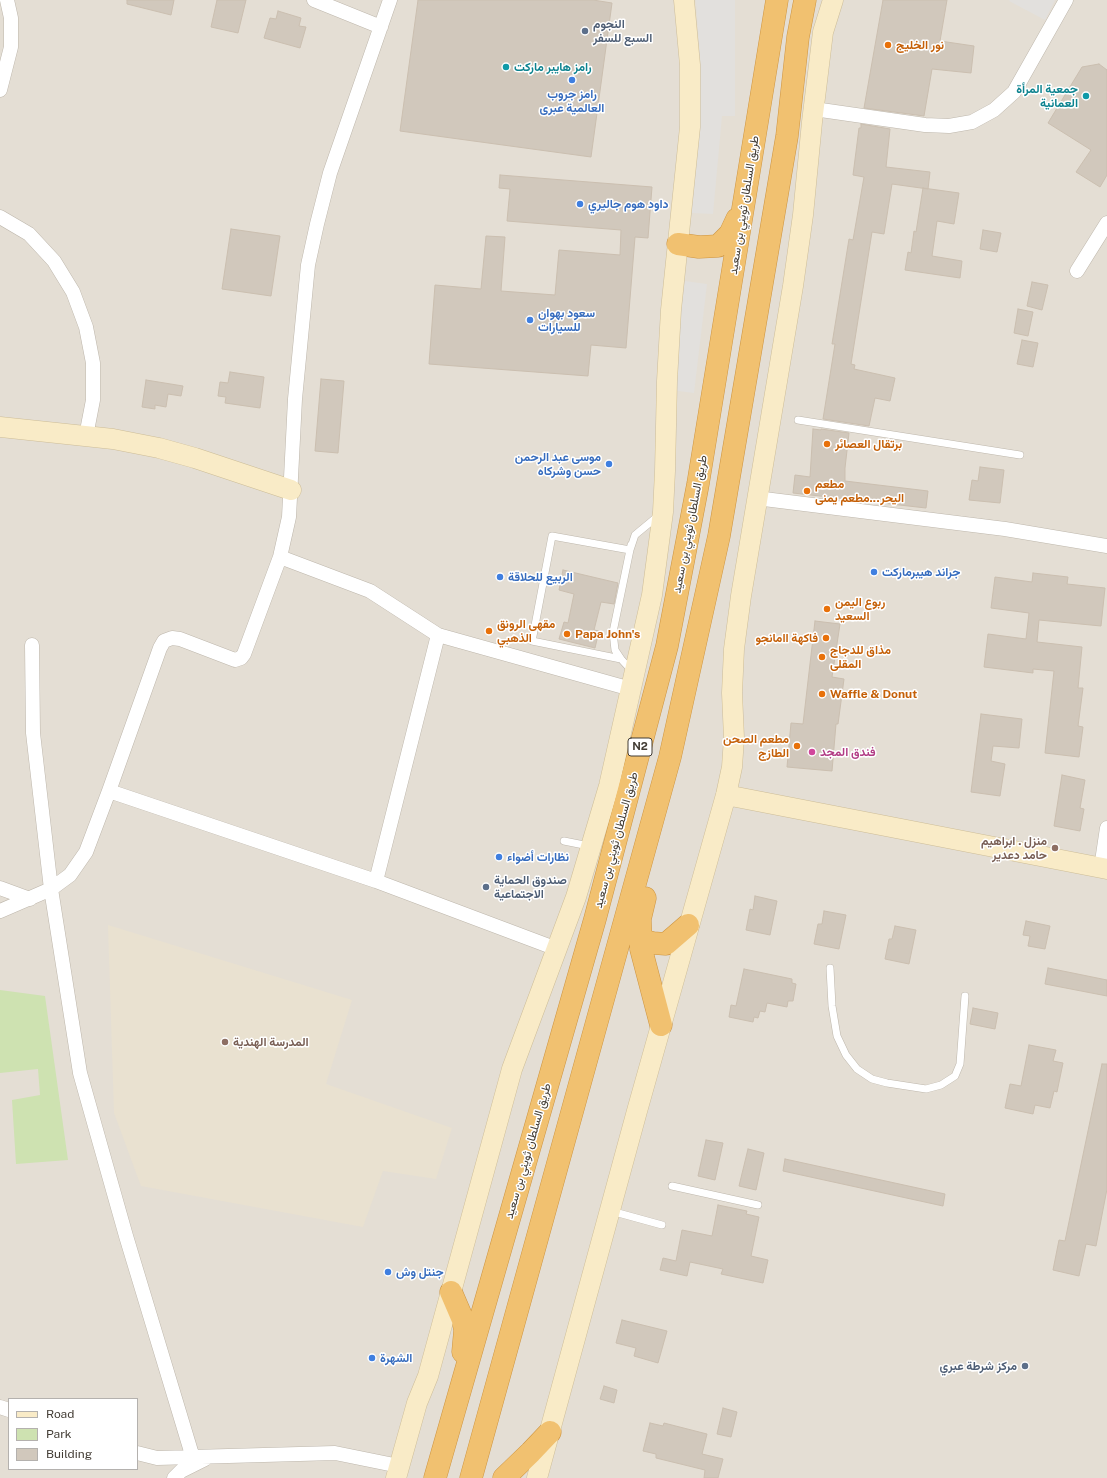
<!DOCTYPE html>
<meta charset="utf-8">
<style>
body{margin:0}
#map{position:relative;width:1107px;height:1478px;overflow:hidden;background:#f1ede5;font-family:"Public Sans",sans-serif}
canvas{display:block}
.legend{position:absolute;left:8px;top:1398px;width:130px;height:72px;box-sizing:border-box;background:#fff;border:1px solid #b4b1ae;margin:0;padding:5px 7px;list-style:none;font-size:12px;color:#433d35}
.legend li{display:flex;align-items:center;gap:8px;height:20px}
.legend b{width:20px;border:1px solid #b4b1ae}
</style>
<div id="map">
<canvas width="1107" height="1478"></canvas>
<ul class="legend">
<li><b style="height:5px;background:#f9ebc7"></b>Road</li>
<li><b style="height:11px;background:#cee2b1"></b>Park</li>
<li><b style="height:11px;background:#d1c8bc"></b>Building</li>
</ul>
</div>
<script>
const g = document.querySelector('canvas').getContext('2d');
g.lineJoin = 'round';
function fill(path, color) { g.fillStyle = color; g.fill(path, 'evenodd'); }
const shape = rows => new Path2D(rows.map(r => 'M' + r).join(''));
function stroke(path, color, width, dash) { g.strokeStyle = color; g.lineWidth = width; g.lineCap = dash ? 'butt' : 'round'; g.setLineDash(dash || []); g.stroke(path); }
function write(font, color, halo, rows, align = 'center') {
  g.font = font + ' "Public Sans",Vazirmatn,sans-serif'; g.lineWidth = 3; g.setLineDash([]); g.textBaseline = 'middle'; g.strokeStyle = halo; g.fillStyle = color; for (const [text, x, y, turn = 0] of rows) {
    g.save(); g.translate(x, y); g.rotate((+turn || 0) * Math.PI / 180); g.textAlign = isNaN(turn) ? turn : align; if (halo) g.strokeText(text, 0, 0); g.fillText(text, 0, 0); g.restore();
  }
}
const residential = shape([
 [0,0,1107,0,1107,1478,0,1478],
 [9,1399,137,1399,137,1469,9,1469]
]);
const education = shape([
 [108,925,352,1000,326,1084,452,1128,436,1179,383,1171,363,1227,141,1186,114,1113]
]);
const green = shape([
 [0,990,45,996,68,1160,16,1164,12,1100,40,1095,38,1069,0,1073]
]);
const parking = shape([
 [696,0,735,0,735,116,722,116,713,214,691,213,699,114,701,73],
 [1010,0,1055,0,1045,20,1009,1],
 [685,281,707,284,694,393,671,390]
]);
const building = shape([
 [127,0,174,0,171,15,127,4,127,0],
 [217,0,246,0,238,33,211,27,217,0],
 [418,0,593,0,612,3,591,157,400,131,418,0],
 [883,0,947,0,940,41,974,46,971,73,932,69,924,116,864,108,883,0],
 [278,11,301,18,299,26,306,27,300,48,264,38,270,18,276,19,278,11],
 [1099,64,1107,70,1107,175,1100,187,1076,172,1091,150,1048,123,1082,67,1099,64],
 [861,124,890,129,886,167,930,172,928,189,892,184,884,234,872,232,851,364,855,365,854,369,895,378,890,401,875,398,869,426,823,419,835,344,832,344,849,239,853,240,864,177,853,175,859,128,861,128,861,124],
 [500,175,652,187,648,238,635,237,626,348,591,345,588,376,429,364,435,285,481,289,486,236,505,237,501,291,555,295,559,250,620,255,621,230,507,221,510,189,499,188,500,175],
 [923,188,959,193,954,224,937,221,932,256,962,261,960,278,905,270,908,252,911,253,914,231,916,232,923,188],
 [231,229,280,236,271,296,222,289,231,229],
 [983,230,1001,233,997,252,980,249,983,230],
 [1032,282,1048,285,1042,310,1027,306,1032,282],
 [1018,309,1033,312,1028,336,1014,333,1018,309],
 [1022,340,1038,343,1033,367,1017,364,1022,340],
 [230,372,264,377,260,408,225,403,226,397,218,396,220,382,228,383,230,372],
 [321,379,344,381,338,453,315,451,321,379],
 [146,380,183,386,181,396,168,394,166,407,155,405,155,409,142,407,146,380],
 [813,429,821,430,821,429,849,433,845,468,845,481,928,491,926,508,793,493,795,475,810,477,813,429],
 [980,467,1004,470,1000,503,969,500,972,480,978,481,980,467],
 [563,570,618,583,614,604,601,602,594,630,599,631,595,648,559,639,564,622,568,623,574,594,559,590,563,570],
 [1033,573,1068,577,1067,584,1105,588,1101,626,1039,620,1037,642,1082,647,1078,688,1083,688,1078,726,1083,727,1079,757,1045,753,1054,671,1033,669,1033,673,984,667,988,634,1026,639,1029,613,991,608,995,577,1032,582,1033,573],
 [815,621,840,624,832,677,844,679,838,724,836,724,832,771,787,767,791,723,803,724,815,621],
 [981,714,1022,719,1019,748,993,746,991,761,1005,764,1000,796,971,792,981,714],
 [1062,775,1085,780,1080,808,1084,809,1080,831,1054,826,1062,775],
 [755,896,777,901,770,935,746,930,750,909,753,910,755,896],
 [824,911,846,915,839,949,814,944,818,924,822,924,824,911],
 [1026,921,1050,926,1045,949,1028,946,1030,936,1023,935,1026,921],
 [895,926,916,930,909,964,885,959,889,939,892,939,895,926],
 [1048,968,1107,980,1107,996,1045,984,1048,968],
 [744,969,792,979,792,983,796,984,793,1001,788,1001,787,1007,767,1003,765,1012,760,1011,758,1018,754,1017,753,1022,729,1017,731,1005,736,1006,744,969],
 [973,1008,998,1013,995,1029,970,1024,973,1008],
 [1029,1045,1056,1050,1053,1061,1063,1063,1057,1092,1054,1091,1050,1108,1035,1105,1033,1114,1005,1108,1010,1084,1021,1086,1029,1045],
 [1102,1064,1107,1064,1107,1189,1096,1246,1086,1244,1079,1276,1053,1270,1059,1240,1065,1241,1102,1064],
 [706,1140,723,1143,715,1180,698,1176,706,1140],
 [748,1149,764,1153,756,1190,739,1186,748,1149],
 [785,1159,945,1194,943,1206,783,1171,785,1159],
 [718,1205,747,1211,746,1214,759,1217,751,1256,768,1260,763,1283,721,1274,723,1269,690,1262,687,1276,660,1270,663,1258,676,1261,682,1230,712,1236,718,1205],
 [622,1320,667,1331,658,1363,634,1356,636,1348,616,1343,622,1320],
 [604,1386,617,1390,614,1403,600,1399,604,1386],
 [723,1408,737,1412,731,1437,717,1434,723,1408],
 [650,1423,663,1426,664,1423,707,1434,702,1454,723,1459,718,1478,704,1478,705,1470,656,1458,656,1454,643,1451,650,1423]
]);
const lane = shape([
 [798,420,1020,455],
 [621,659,615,650,613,632,631,545],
 [632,671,621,659,532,641,552,536,630,550,635,535,658,516],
 [564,841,589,846],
 [830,968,832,1006,837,1036,846,1055,857,1069,872,1079,887,1083,926,1089,941,1085,955,1076,960,1064,965,996],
 [672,1186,758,1205],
 [611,1211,662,1225]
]);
const street = shape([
 [314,0,381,27],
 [0,90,11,47,11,18,7,0],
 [814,109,925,125,949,126,972,122,994,110,1014,92,1066,0],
 [0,217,29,234,54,261,73,292,86,327,93,363,93,400,86,436],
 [1077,271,1107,223],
 [756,498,1005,529,1107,546],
 [280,557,370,591,438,635,631,689],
 [32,645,33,733,51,889,80,1073,126,1236,193,1458],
 [109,791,376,881,557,949],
 [1101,868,1107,828],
 [376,881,438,635],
 [0,888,30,899],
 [0,911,51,889,70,875,86,852,109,791,160,648,164,641,172,638,180,639,235,660,241,658,244,654,280,557,289,517,295,399,308,265,317,224,330,173,390,0],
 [0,1407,9,1410],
 [137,1453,157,1458,335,1453,399,1466],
 [174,1478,181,1471,205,1459]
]);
const secondary = shape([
 [0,427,113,439,159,448,195,458,291,490],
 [726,795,1107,869],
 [396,1478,417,1403,428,1376,512,1069,576,897,609,786,652,595,663,512,665,471,667,381,671,310,690,127,690,65,684,0],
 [537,1478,637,1111,726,795,732,767,734,738,732,693,734,649,741,596,793,286,803,215,812,122,823,32,833,0]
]);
const highway = shape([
 [678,244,699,247,718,246,730,234,737,219],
 [645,898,640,919,641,949,661,1025],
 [639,939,653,943,666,944,688,925],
 [451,1292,463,1320,465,1330,463,1352],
 [435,1478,595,919,667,646,698,484,777,0],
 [471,1478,670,757,719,536,787,136,798,37,805,0],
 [504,1478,531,1452,550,1432]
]);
const markers = [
 [585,31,4,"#5c6f8a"],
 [888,45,4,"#e8710a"],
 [506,67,4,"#0f9aa8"],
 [572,80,4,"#3f7fe0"],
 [1086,96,4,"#0f9aa8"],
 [580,204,4,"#3f7fe0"],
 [530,320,4,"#3f7fe0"],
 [827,444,4,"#e8710a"],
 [609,464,4,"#3f7fe0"],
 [807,491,4,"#e8710a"],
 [874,572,4,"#3f7fe0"],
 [500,577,4,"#3f7fe0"],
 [827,609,4,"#e8710a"],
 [489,631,4,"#e8710a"],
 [567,634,4,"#e8710a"],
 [826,638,4,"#e8710a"],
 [822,657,4,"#e8710a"],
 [822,694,4,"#e8710a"],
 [797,746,4,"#e8710a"],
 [812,752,4,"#d1479c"],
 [1055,848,4,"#8d6e63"],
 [499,857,4,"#3f7fe0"],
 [486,887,4,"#5c6f8a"],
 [225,1042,4,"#8d6e63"],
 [388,1272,4,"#3f7fe0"],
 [372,1358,4,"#3f7fe0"],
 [1025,1366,4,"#5c6f8a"]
];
const shields = [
 [640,747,24]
];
const shieldNames = [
 ["N2",640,747]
];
const serviceNames = [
 ["النجوم",593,24],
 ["السبع للسفر",593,38],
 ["صندوق الحماية",494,880],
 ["الاجتماعية",494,894],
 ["مركز شرطة عبري",1017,1366,"right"]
];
const foodNames = [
 ["نور الخليج",896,45],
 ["برتقال العصاىٔر",835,444],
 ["مطعم",815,484],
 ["اليحر...مطعم يمنى",815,498],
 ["ربوع اليمن",835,602],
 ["السعيد",835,616],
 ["مقهى الرونق",497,624],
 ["الذهبي",497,638],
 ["Papa John's",575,634],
 ["فاكه‍ة اامانجو",818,638,"right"],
 ["مذاق للدجاج",830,650],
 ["المقلى",830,664],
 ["Waffle & Donut",830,694],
 ["مطعم الصحن",789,739,"right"],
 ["الطازج",789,753,"right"]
];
const cultureNames = [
 ["رامز هايبر ماركت",514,67],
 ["جمعية المرأة",1078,89,"right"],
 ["العمانية",1078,103,"right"]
];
const shopNames = [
 ["رامز جروب",572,94,"center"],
 ["العالمية عبرى",572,108,"center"],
 ["داود هوم جاليري",588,204],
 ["سعود بهوان",538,313],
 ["للسيارات",538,327],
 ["موسى عبد الرحمن",601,457,"right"],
 ["حسن وشركاه",601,471,"right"],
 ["جراند ه‍يبرماركت",882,572],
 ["الربيع للحلاقة",508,577],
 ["نظارات أضواء",507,857],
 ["جنتل وش",396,1272],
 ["الشهرة",380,1358]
];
const streetNames = [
 ["طريق السلطان ثويني بن سعيد",744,205,-81],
 ["طريق السلطان ثويني بن سعيد",690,524,-79],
 ["طريق السلطان ثويني بن سعيد",616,840,-75],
 ["طريق السلطان ثويني بن سعيد",528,1151,-74]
];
const hotelNames = [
 ["فندق المجد",820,752]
];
const educationNames = [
 ["منزل . ابراهيم",1047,841],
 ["حامد دعدير",1047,855],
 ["المدرسة الهندية",233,1042,"left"]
];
fill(residential, '#e4ded4');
fill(education, '#e9e1d0');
fill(green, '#cee2b1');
fill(parking, '#e2e0dd');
fill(building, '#d1c8bc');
stroke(building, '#cbbfb0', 1);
stroke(lane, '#beb7ac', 8);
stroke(street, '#beb7ac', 15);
stroke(secondary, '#cdbd98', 21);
stroke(highway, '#ce9541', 23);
stroke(lane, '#fff', 7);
stroke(street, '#fff', 14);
stroke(secondary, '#f9ebc7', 20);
stroke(highway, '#f1c170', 22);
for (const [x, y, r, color] of markers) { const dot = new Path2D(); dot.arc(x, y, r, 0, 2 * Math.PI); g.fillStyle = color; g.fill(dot); stroke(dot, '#fff', 1.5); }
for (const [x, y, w] of shields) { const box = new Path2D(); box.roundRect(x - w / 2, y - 9, w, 18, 3); g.fillStyle = '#fff'; g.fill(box); stroke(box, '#433d35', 1); }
write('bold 11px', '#433d35', null, shieldNames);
write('bold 12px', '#4e5e75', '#fff', serviceNames, 'left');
write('bold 12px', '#c56008', '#fff', foodNames, 'left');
write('bold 12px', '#0d838f', '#fff', cultureNames, 'left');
write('bold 12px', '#366cbe', '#fff', shopNames, 'left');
write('12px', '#433d35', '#fff', streetNames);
write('bold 12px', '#b23c85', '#fff', hotelNames, 'left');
write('bold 12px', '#785e54', '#fff', educationNames, 'right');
</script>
